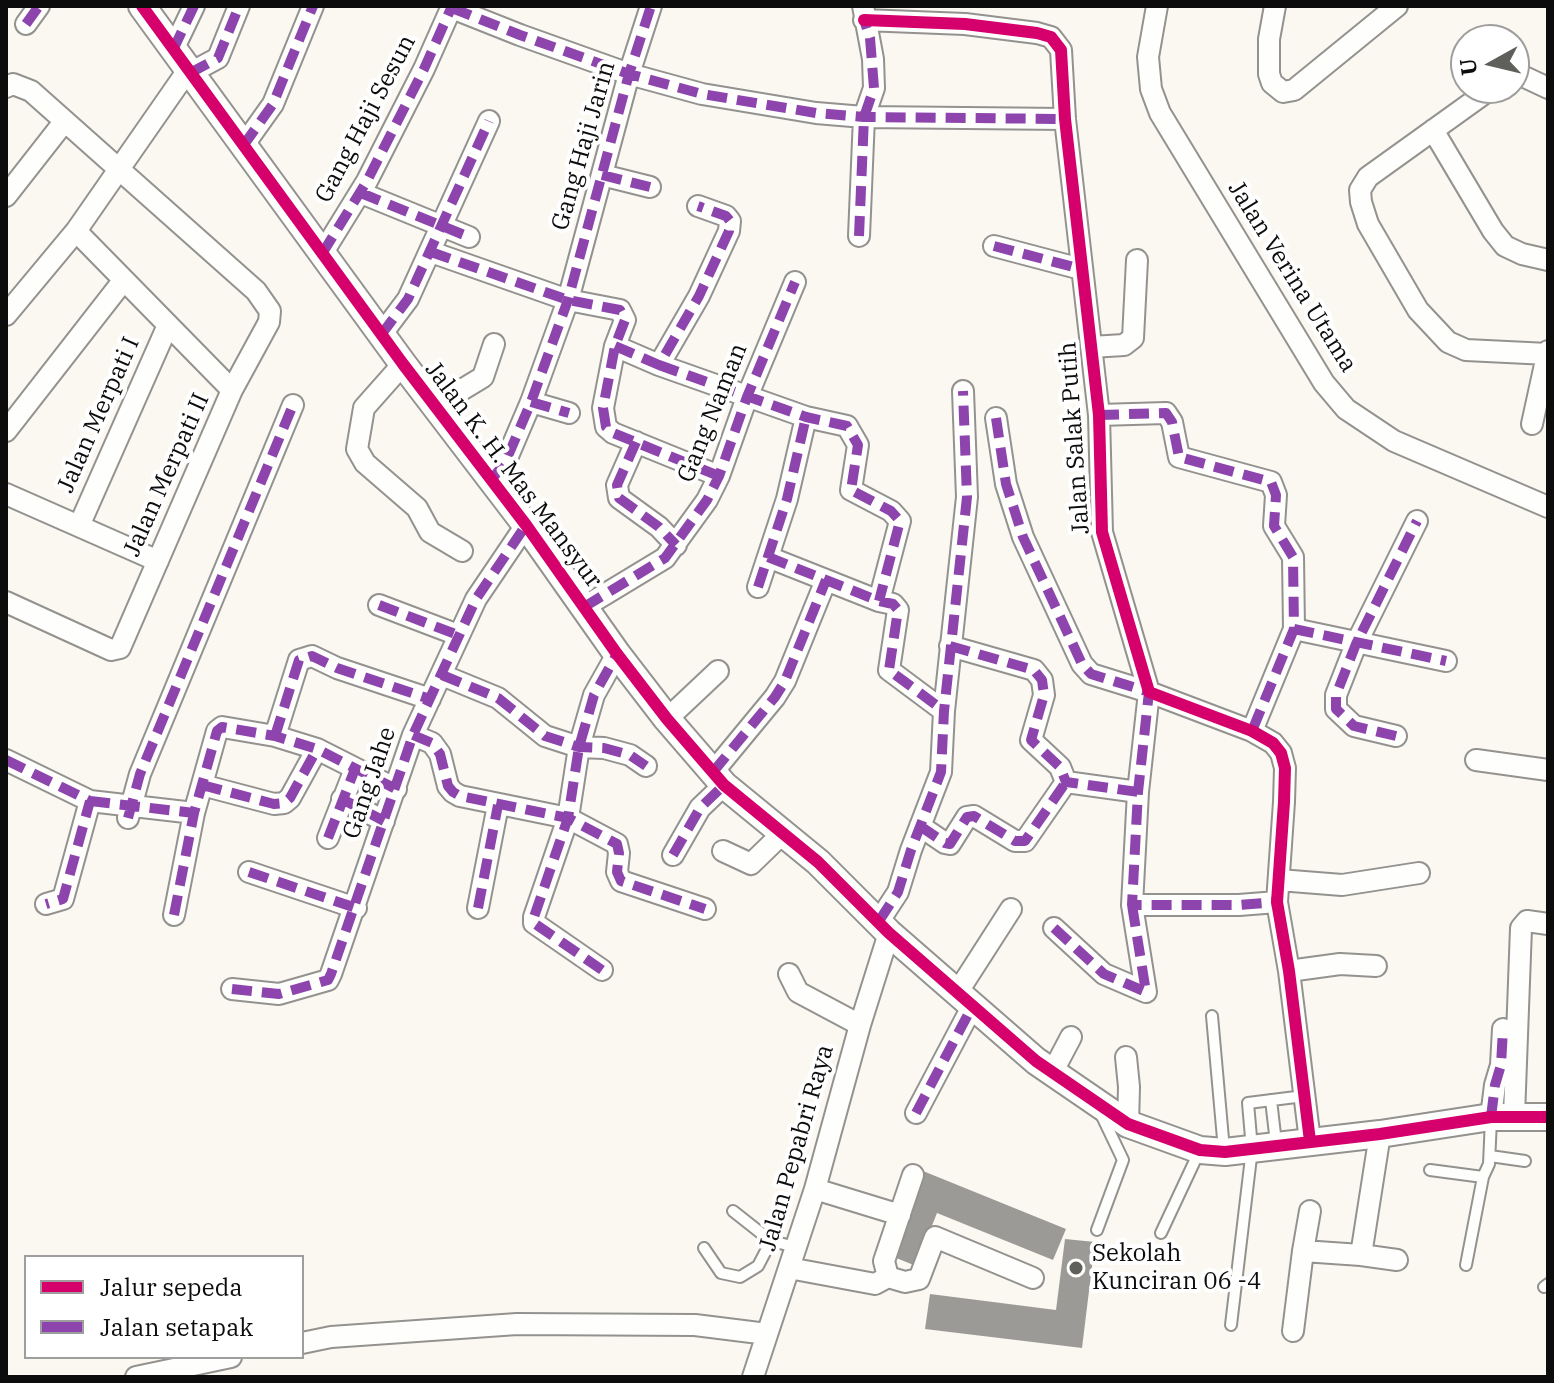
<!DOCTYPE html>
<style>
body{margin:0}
#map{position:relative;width:1554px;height:1383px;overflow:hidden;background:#faf8f0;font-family:"IBM Plex Serif",serif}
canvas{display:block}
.frame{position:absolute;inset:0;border:8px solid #0c0c0c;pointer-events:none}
.legend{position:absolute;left:24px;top:1255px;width:280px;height:104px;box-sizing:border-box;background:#fff;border:2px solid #9e9e9e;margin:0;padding:10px 14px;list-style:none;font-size:24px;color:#0c0c0c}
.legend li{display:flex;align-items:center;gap:16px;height:40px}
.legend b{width:40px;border:2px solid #9e9e9e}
.north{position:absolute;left:1450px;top:24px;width:80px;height:80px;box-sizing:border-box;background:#fff;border:2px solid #9e9e9e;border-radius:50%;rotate:262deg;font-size:22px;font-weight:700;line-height:32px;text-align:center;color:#0c0c0c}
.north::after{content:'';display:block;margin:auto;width:28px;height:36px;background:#5f5f5c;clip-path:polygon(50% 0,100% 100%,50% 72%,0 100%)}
</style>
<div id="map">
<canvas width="1554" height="1383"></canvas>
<div class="frame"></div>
<ul class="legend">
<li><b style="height:10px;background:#d6006c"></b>Jalur sepeda</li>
<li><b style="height:10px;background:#8e44ad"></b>Jalan setapak</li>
</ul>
<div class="north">U</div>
</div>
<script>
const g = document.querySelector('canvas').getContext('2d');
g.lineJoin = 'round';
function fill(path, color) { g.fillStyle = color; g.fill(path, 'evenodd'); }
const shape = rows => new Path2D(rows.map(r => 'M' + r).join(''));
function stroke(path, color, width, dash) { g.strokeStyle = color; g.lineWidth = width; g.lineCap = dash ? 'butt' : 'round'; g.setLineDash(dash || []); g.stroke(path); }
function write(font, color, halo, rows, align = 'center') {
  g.font = font + ' "IBM Plex Serif",serif'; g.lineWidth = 8; g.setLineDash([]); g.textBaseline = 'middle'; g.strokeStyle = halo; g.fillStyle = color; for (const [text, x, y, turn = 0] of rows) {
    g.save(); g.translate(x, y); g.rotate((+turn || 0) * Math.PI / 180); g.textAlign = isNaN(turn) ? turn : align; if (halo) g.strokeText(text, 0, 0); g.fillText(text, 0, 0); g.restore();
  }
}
const building = shape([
 [923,1171,1066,1229,1053,1260,937,1213,916,1266,889,1255],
 [1065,1239,1095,1242,1082,1348,925,1329,930,1294,1056,1310]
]);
const service = shape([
 [1212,1016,1224,1150],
 [1271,1100,1276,1143],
 [1490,1156,1525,1161],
 [1430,1170,1483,1177],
 [733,1211,771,1241],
 [1097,1230,1123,1160,1101,1114],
 [1161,1233,1199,1152],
 [704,1248,721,1273,740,1277,758,1266,771,1241,796,1247],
 [1466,1265,1483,1177,1489,1164,1491,1119],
 [1544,1287,1548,1284],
 [1231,1325,1252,1149,1248,1103,1304,1096]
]);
const minor = shape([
 [1157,6,1148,57,1151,89,1160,113,1324,383,1346,409,1394,441,1548,507],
 [1275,6,1269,39,1269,74,1272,83,1283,92,1294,90,1397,6],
 [452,8,520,35,629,74,702,94,816,113,864,117,1065,119],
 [864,20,965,24,1037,33,1051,37,1061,50,1065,119,1099,415,1102,532,1149,692,1252,731,1273,743,1281,753,1285,768,1284,802,1277,902,1289,971,1310,1141],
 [26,24,39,6],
 [173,50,194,6],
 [1514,72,1548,88],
 [190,73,218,58,239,6],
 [6,87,13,84,31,91,256,291,270,311,269,322,232,390,120,648,111,650,6,602],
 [1492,88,1368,177,1360,190,1361,202,1368,224,1418,310,1448,342,1466,350,1548,354],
 [1433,130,1493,231,1505,246,1522,254,1548,260],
 [243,146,273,104,313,6],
 [602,175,650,187],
 [361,193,469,237],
 [6,196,64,122],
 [76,231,232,390],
 [859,236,864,117,874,88,873,59,863,6],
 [994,246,1081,269],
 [431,252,568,300,620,310,625,320,615,346,603,408,606,427,613,433,719,476],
 [322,254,367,181,424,69,452,6],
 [6,315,76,231,188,70],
 [381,335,408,299,489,121],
 [615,346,659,365,699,296,729,231,730,221,726,216,698,206],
 [1091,347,1124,345,1133,338,1137,260],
 [403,364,364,408,357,449,365,463,417,508,430,532,462,551],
 [659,365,806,417,847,426,858,445,851,490,891,511,900,521,879,601],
 [531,402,569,413],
 [435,406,483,377,494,344],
 [1099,415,1166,413,1172,422,1179,457,1271,482,1276,495,1274,526,1293,557,1294,629,1252,731],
 [996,418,1006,484,1023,537,1082,664,1091,674,1149,692,1138,792,1132,905,1239,905,1277,902],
 [1532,424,1548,351],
 [6,431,123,281],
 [636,442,617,485,619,498,659,527,676,545],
 [491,480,505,463,531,402,568,300,629,74,651,6],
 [6,494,158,561],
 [79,526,168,325],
 [768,557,879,601,893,604,898,610,889,670,944,711],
 [758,587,787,499,806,417],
 [379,605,458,635],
 [584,607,665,558,707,500,719,476,747,397,795,282],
 [1294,629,1446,661],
 [950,646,1034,670,1042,680,1044,695,1031,740,1060,767,1066,782,1138,792],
 [442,675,498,698,545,736,579,747,604,748,630,755,646,766],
 [667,719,718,671],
 [413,735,432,743,440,754,448,786,453,792,460,796,568,818,617,844,619,853,617,872,621,881,705,909],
 [275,736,299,660,312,656,337,668,430,699],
 [1396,736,1354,726,1336,709,1336,695,1356,644,1417,521],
 [6,760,90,801,63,899,46,904],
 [1476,760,1548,770],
 [713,772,775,697,785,681,826,580],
 [202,785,274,804,284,803,290,798,317,749],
 [342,799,384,821],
 [90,801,194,813],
 [128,818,140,774,293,405],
 [920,826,945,843,950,844,967,817,974,816,1015,841,1025,841,1066,782],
 [328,838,355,769],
 [723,851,751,864,783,833],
 [673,855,700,808,724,785],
 [249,872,356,908],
 [1279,880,1342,885,1419,873],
 [478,908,498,805],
 [174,915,194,813,217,731,222,727,275,736,317,749,396,789],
 [879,921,898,892,911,850,941,772,944,711,967,497,963,391],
 [1054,928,1104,974,1146,992,1132,905],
 [602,970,534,923,534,917,568,818,579,747,594,695,617,654],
 [1289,971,1340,964,1376,966],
 [789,974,798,992,860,1025],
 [232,989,279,994,328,980,331,974,413,735,476,599,526,525],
 [957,993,1011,909],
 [1126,1057,1129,1087,1128,1124],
 [1052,1073,1071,1037],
 [916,1113,973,1005],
 [1514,1116,1521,928,1527,921,1548,924],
 [1491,1117,1495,1085,1501,1065,1503,1029],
 [913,1175,884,1261,888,1277,905,1282,919,1279,935,1237,1033,1278],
 [815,1189,900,1215],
 [1303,1251,1310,1211],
 [1361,1255,1397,1260],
 [789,1268,875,1284,888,1277],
 [1293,1331,1303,1251,1361,1255,1380,1134],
 [302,1343,331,1337,517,1324,695,1325,767,1334],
 [136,1377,231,1357],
 [753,1377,815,1189,860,1025,889,933]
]);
const tertiary = shape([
 [142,6,403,364,526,525,617,654,667,719,724,785,818,862,889,933,1036,1061,1128,1124,1200,1150,1225,1152,1380,1134,1491,1117,1548,1117]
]);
const quiet = shape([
 [452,8,520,35,629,74,702,94,816,113,864,117,1065,119],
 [26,24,39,6],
 [173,50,194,6],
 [190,73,218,58,239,6],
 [243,146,273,104,313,6],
 [602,175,650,187],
 [361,193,469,237],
 [859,236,864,117,874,88,870,38,864,20],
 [994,246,1081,269],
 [431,252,568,300,620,310,625,320,615,346,603,408,606,427,613,433,719,476],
 [322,254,367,181,424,69,452,6],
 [381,335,408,299,489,121],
 [615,346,659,365,699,296,729,231,730,221,726,216,698,206],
 [659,365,806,417,847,426,858,445,851,490,891,511,900,521,879,601],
 [531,402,569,413],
 [1099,415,1166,413,1172,422,1179,457,1271,482,1276,495,1274,526,1293,557,1294,629,1252,731],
 [996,418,1006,484,1023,537,1082,664,1091,674,1149,692,1138,792,1132,905,1239,905,1277,902],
 [636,442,617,485,619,498,659,527,676,545],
 [491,480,505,463,531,402,568,300,629,74,651,6],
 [768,557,879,601,893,604,898,610,889,670,944,711],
 [758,587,787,499,806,417],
 [379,605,458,635],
 [584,607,665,558,707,500,719,476,747,397,795,282],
 [1294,629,1446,661],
 [950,646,1034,670,1042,680,1044,695,1031,740,1060,767,1066,782,1138,792],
 [442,675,498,698,545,736,579,747,604,748,630,755,646,766],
 [413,735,432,743,440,754,448,786,453,792,460,796,568,818,617,844,619,853,617,872,621,881,705,909],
 [275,736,299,660,312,656,337,668,430,699],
 [1396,736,1354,726,1336,709,1336,695,1356,644,1417,521],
 [6,760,90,801,63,899,46,904],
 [713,772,775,697,785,681,826,580],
 [202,785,274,804,284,803,290,798,317,749],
 [342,799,384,821],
 [90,801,194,813],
 [128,818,140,774,293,405],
 [920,826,945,843,950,844,967,817,974,816,1015,841,1025,841,1066,782],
 [328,838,355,769],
 [673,855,700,808,724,785],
 [249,872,356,908],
 [478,908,498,805],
 [174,915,194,813,217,731,222,727,275,736,317,749,396,789],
 [879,921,898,892,911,850,941,772,944,711,967,497,963,391],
 [1054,928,1104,974,1146,992,1132,905],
 [602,970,534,923,534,917,568,818,579,747,594,695,617,654],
 [232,989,279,994,328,980,331,974,413,735,476,599,526,525],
 [916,1113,973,1005],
 [1491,1117,1495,1085,1501,1065,1503,1029]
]);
const cycleway = shape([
 [142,6,403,364,526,525,617,654,667,719,724,785,818,862,889,933,1036,1061,1128,1124,1200,1150,1225,1152,1380,1134,1491,1117,1548,1117],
 [864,20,965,24,1037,33,1051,37,1061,50,1065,119,1099,415,1102,532,1149,692,1252,731,1273,743,1281,753,1285,768,1284,802,1277,902,1289,971,1310,1141]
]);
const markers = [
 [1076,1268,8,"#5f5f5c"]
];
const streetNames = [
 ["Gang Haji Sesun",366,119,-62],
 ["Gang Haji Jarin",584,146,-74],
 ["Jalan Verina Utama",1292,277,58],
 ["Gang Naman",713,413,-68],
 ["Jalan Merpati I",99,415,-66],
 ["Jalan Salak Putih",1075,438,-94],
 ["Jalan Merpati II",167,475,-66],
 ["Jalan K. H. Mas Mansyur",513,475,53],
 ["Gang Jahe",370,783,-71],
 ["Jalan Pepabri Raya",797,1148,-74]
];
const poiNames = [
 ["Sekolah",1092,1254],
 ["Kunciran 06 -4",1092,1282]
];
fill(building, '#9c9a96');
stroke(service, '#93928f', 14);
stroke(minor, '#93928f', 24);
stroke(tertiary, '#93928f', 30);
stroke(service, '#fefefd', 10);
stroke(minor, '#fefefd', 20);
stroke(tertiary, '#fefefd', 26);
stroke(quiet, '#8e44ad', 10, [20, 10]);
stroke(cycleway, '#d6006c', 12);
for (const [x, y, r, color] of markers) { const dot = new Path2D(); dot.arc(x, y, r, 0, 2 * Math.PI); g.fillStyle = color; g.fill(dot); stroke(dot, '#fff', 3); }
write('24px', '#0c0c0c', '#fff', streetNames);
write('24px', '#0c0c0c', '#fff', poiNames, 'left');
</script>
